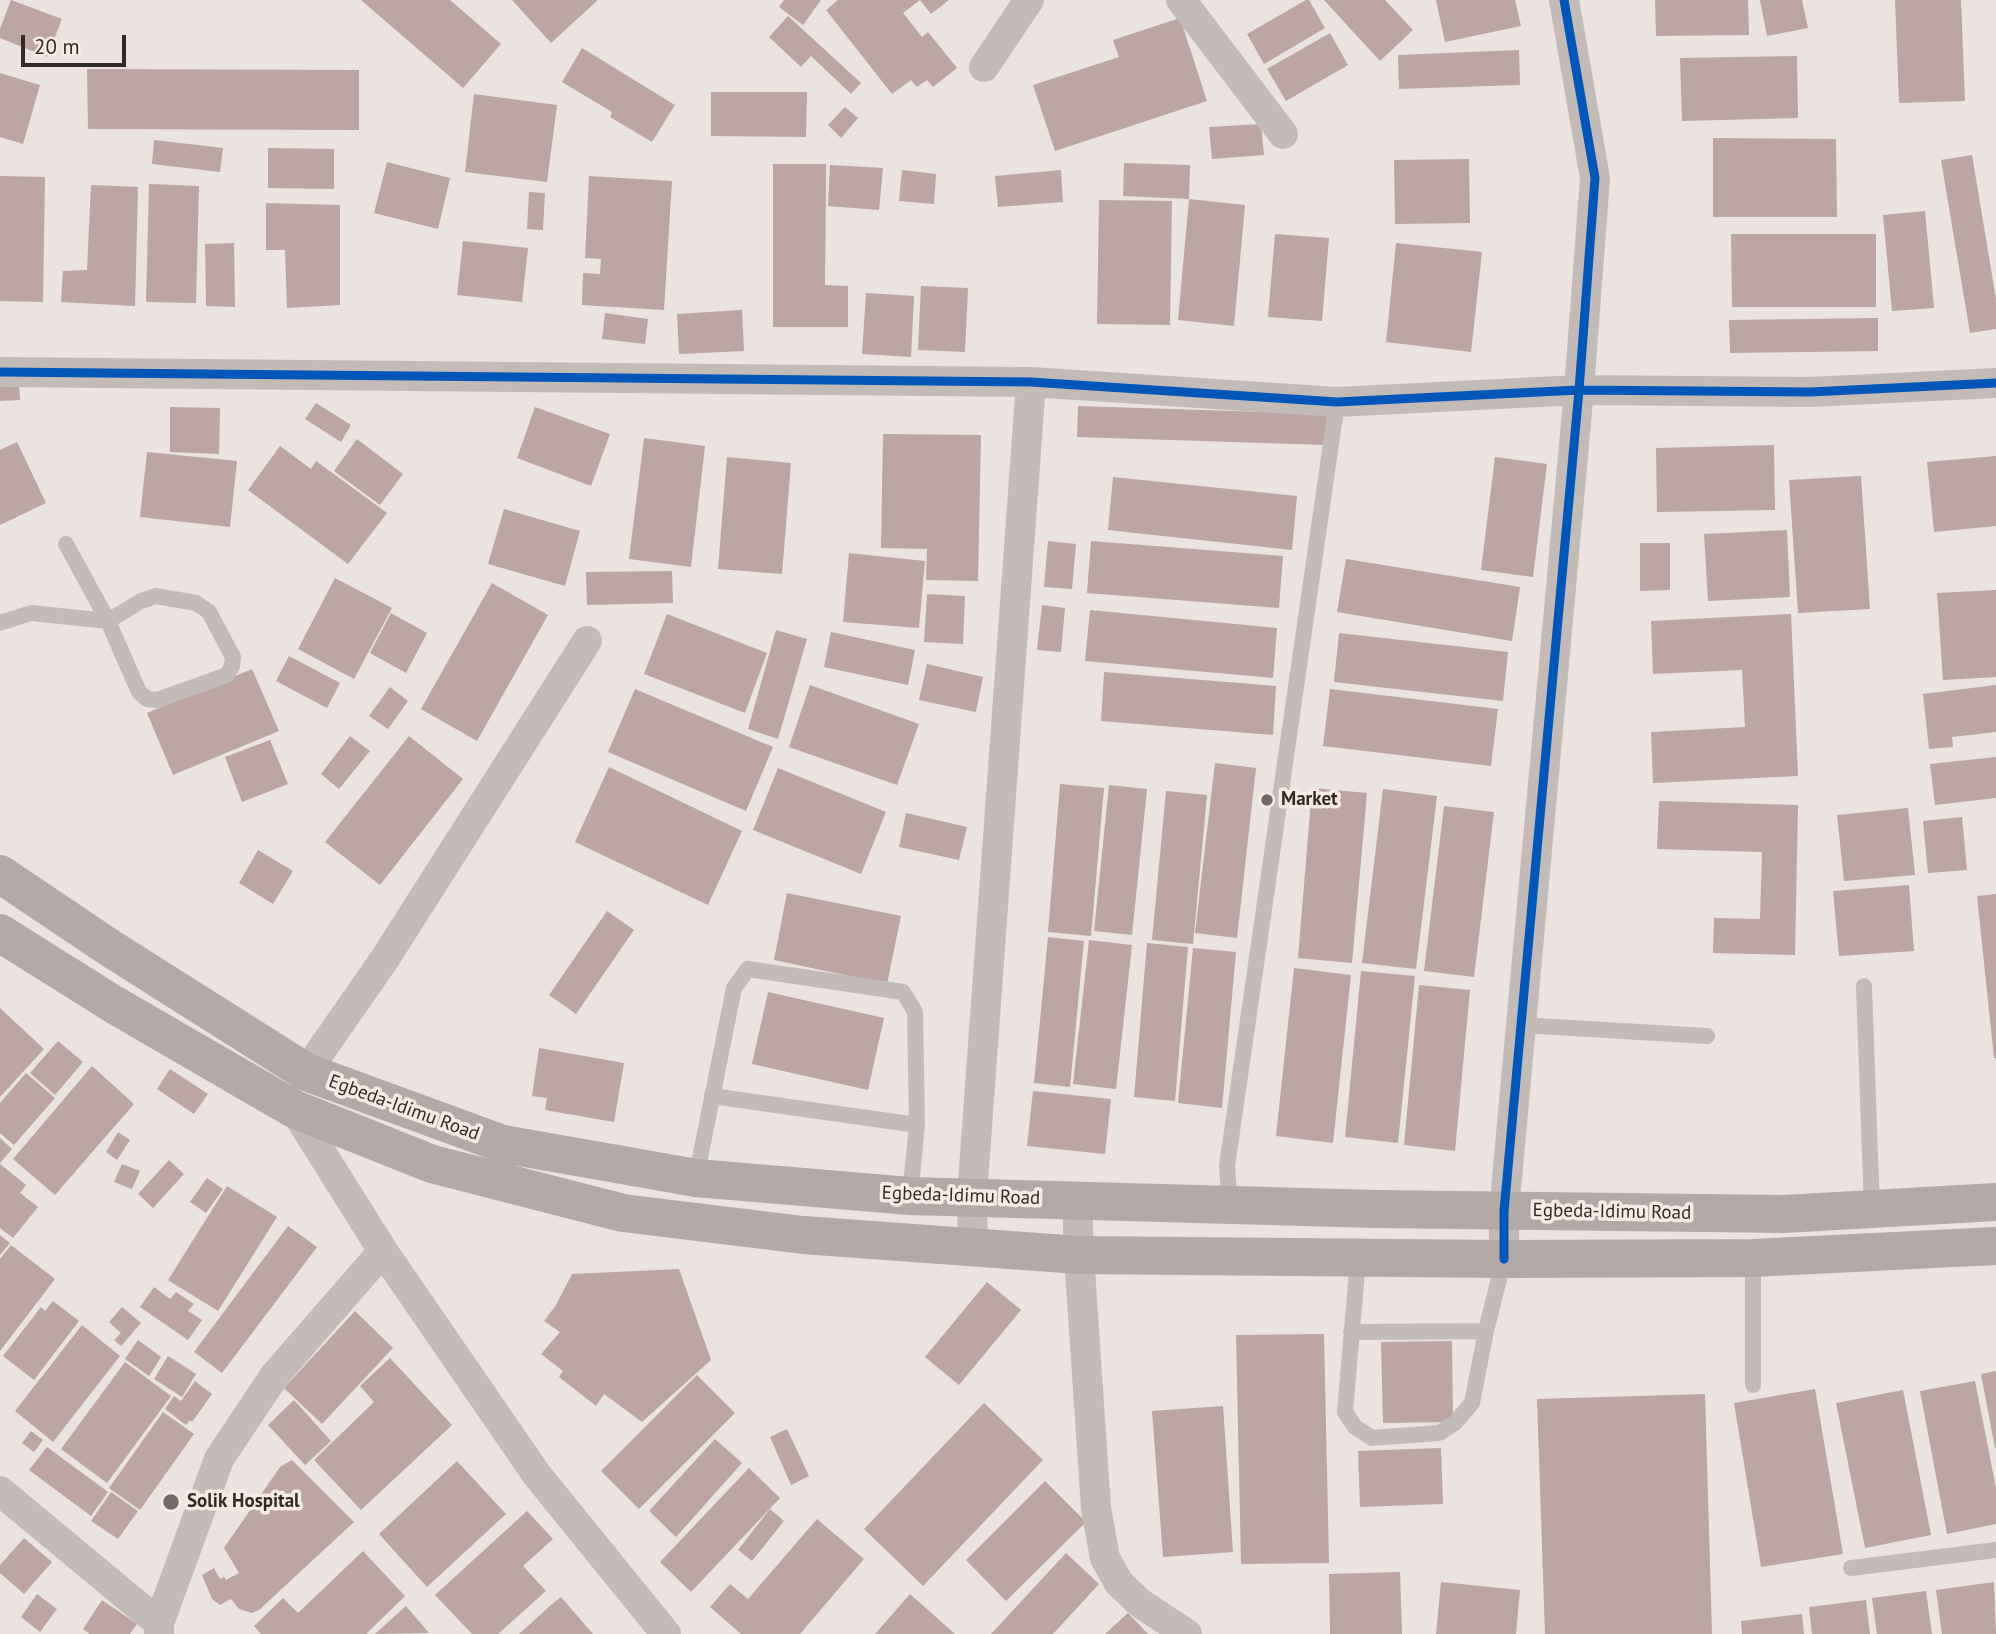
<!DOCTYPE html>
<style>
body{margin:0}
#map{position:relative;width:1996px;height:1634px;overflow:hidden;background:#eae3df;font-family:"PT Sans",sans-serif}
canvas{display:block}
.scale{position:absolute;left:21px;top:35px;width:105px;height:32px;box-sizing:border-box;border:4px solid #332927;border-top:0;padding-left:9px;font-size:21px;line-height:24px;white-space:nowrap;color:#332927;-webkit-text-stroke:5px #f7ece5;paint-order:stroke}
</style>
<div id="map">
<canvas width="1996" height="1634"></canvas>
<div class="scale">20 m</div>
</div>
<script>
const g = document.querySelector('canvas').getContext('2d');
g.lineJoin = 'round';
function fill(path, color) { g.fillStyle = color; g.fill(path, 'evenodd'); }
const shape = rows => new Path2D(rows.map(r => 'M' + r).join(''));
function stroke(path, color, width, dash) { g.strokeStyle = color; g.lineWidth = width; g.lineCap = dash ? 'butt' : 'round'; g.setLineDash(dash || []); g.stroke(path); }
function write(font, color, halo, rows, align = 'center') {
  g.font = font + ' "PT Sans",sans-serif'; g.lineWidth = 7; g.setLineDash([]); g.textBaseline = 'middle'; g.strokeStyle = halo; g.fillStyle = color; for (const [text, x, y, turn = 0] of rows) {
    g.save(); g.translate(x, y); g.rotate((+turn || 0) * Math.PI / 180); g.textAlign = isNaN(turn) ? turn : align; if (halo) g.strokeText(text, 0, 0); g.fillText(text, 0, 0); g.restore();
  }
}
const building = shape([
 [11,0,62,19,47,57,0,38,0,29],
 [361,0,450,0,501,44,463,88],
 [512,0,598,0,551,43],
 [784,0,821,0,803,25,779,7],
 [838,0,920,0,903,13,922,37,928,32,957,68,933,87,927,80,917,87,911,80,892,94,826,10],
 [920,0,949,0,931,14],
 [1306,0,1309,0,1325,28,1264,64,1247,34],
 [1324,0,1385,0,1413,30,1380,61],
 [1436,0,1515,0,1521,26,1445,42],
 [1655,0,1748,0,1749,35,1656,36],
 [1760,0,1802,0,1808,28,1767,36],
 [1895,0,1961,0,1965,101,1899,103],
 [788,16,861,83,851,94,811,56,801,67,769,37],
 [1180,18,1207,101,1055,151,1033,85,1119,57,1113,40],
 [1330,33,1348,65,1286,101,1267,69],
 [582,48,675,105,652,142,610,117,612,112,562,82],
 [1519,50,1520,85,1399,89,1398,55],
 [1797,56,1798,118,1682,121,1680,58],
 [87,69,359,70,359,130,88,129],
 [0,73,40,85,23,144,0,137],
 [711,92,807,92,806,137,711,136],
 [474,94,557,105,547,182,465,172],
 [845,107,858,118,841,138,828,125],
 [1261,124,1264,155,1212,159,1209,127],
 [1713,138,1836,139,1837,217,1713,217],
 [154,140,223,148,220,172,152,164],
 [268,148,334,149,334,189,268,188],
 [1972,155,1996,299,1996,329,1970,333,1941,160],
 [1469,159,1470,223,1395,224,1394,160],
 [387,162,450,178,438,229,374,213],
 [1124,163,1190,165,1189,199,1245,205,1234,326,1178,320,1189,199,1123,196],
 [773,164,826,164,825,285,848,286,848,327,773,327],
 [830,165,883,168,879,210,828,206],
 [902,170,936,174,934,204,899,201],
 [1061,170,1063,202,998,207,995,176],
 [0,176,45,177,43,302,0,301],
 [589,176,672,181,664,310,582,305,583,273,600,274,601,259,585,258],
 [149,184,199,186,196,303,146,302],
 [91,185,138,187,135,306,61,302,63,271,87,270],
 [529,192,545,193,543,230,527,229],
 [1099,200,1172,201,1170,325,1097,324],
 [266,203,340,205,340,305,287,308,285,250,266,250],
 [1925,211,1934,308,1892,311,1883,215],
 [1275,234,1329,238,1322,321,1268,317],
 [1731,234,1876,234,1876,307,1732,307],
 [463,241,528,248,522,302,457,295],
 [234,243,235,307,206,306,205,244],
 [1396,243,1482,252,1471,352,1386,342],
 [921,286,968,288,965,352,918,350],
 [866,293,914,296,911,357,862,354],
 [742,310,744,351,679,354,677,314],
 [605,313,648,319,645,344,602,339],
 [1878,318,1878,351,1730,353,1729,320],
 [19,384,20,400,0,401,0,385],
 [316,403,351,425,341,442,305,419],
 [1078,406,1327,414,1326,445,1077,437],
 [170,407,220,408,219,454,170,452],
 [535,407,610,434,591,486,517,458],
 [883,434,981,435,978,581,926,580,927,549,881,548],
 [644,438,705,446,691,567,629,559],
 [357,439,403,474,380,505,334,471],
 [17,442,46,503,0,525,0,450],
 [1774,445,1775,510,1657,512,1656,448],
 [280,446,311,469,316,461,387,513,348,564,248,490],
 [147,452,237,461,230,527,140,517],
 [1996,456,1996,526,1934,532,1927,462],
 [727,457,791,463,782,574,718,569],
 [1495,457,1547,464,1533,577,1481,570],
 [1861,476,1870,609,1798,613,1789,480],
 [1113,477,1297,496,1292,550,1108,530],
 [504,509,580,531,565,586,488,564],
 [1787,530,1790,597,1708,601,1704,534],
 [1048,541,1076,544,1072,589,1044,587],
 [1091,541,1283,556,1279,608,1087,593],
 [1640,543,1670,543,1670,590,1640,591],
 [849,553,925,561,919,628,843,622],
 [1346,559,1520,587,1512,641,1337,612],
 [672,571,673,603,587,605,586,572],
 [335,578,392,608,354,679,298,649],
 [492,583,548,615,477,741,421,709],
 [1996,590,1996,677,1943,680,1937,593],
 [927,594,965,596,963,644,924,642],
 [1042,605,1065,608,1061,652,1037,650],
 [1090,610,1277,628,1273,678,1085,661],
 [391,613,427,633,406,673,370,653],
 [667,614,767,653,745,713,644,674],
 [1791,614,1798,776,1653,783,1651,732,1745,727,1742,670,1653,674,1651,621],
 [776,630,807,639,778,739,748,729],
 [831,632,915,650,908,685,824,667],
 [1339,633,1508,652,1503,701,1334,682],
 [289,656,340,683,327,708,276,681],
 [927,664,983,677,976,712,919,700],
 [252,669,279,731,173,775,147,713],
 [1104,672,1276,686,1273,735,1101,721],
 [810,685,919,724,897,785,789,747],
 [1996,685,1996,732,1952,737,1953,747,1929,749,1923,694],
 [390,687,408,701,388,729,369,716],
 [635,689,773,747,746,811,608,752],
 [1330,689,1498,709,1491,766,1323,746],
 [350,736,370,751,339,789,321,774],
 [409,736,463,779,380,885,325,842],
 [270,740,288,784,242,802,225,757],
 [1996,757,1996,798,1935,805,1930,764],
 [1215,763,1256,768,1237,938,1195,933],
 [609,767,742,831,708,905,575,842],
 [778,768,886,812,861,874,753,830],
 [1060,784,1104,788,1091,936,1048,932],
 [1109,785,1147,789,1132,935,1094,931],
 [1312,788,1367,793,1352,963,1298,958],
 [1383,789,1437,796,1416,969,1362,963],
 [1166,791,1207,795,1193,944,1152,940],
 [1659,801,1798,805,1795,955,1713,953,1714,918,1760,919,1762,852,1657,849],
 [1444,806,1494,812,1474,977,1424,971],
 [1908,808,1915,875,1844,881,1837,815],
 [906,813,967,827,959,860,899,847],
 [1962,817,1967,870,1928,873,1923,821],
 [258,850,293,871,273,904,239,883],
 [1909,885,1914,951,1839,956,1833,891],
 [787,893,901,916,887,984,774,960],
 [1996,894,1996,1058,1994,1058,1977,896],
 [607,911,634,930,576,1014,549,995],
 [1048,937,1084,941,1070,1087,1034,1083],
 [1089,940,1132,945,1116,1089,1073,1084],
 [1147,943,1188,947,1175,1101,1134,1097],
 [1193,948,1236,952,1222,1108,1178,1103],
 [1294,968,1351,975,1333,1143,1276,1136],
 [1361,971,1415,976,1398,1143,1345,1137],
 [1419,985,1470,990,1455,1151,1404,1145],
 [768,992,884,1018,868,1090,752,1064],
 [0,1008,44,1049,0,1097],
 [58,1041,83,1062,55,1095,30,1073],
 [539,1048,624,1063,614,1122,545,1110,547,1098,532,1096],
 [92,1066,134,1104,55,1195,13,1159],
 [170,1069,208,1094,194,1114,157,1089],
 [26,1073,55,1098,14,1145,0,1133,0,1103],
 [1033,1091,1111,1099,1105,1154,1027,1146],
 [118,1132,130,1140,117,1160,106,1152],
 [0,1138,12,1149,0,1163],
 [169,1160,184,1174,153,1208,138,1194],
 [0,1164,26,1185,20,1193,38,1207,13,1238,0,1228],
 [122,1164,140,1171,132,1189,114,1182],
 [207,1178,223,1189,206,1213,190,1202],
 [227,1186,277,1217,218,1311,168,1280],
 [288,1226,317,1247,222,1373,194,1352],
 [0,1235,10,1243,0,1255],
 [11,1245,55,1279,0,1351,0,1259],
 [679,1269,711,1360,642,1422,604,1394,596,1406,559,1377,563,1371,541,1354,560,1332,544,1321,556,1305,572,1274],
 [987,1282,1021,1310,959,1385,925,1357],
 [154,1287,170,1299,176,1292,194,1304,188,1311,202,1320,188,1340,140,1307],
 [53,1301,79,1321,34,1380,3,1356,41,1307,45,1311],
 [122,1307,141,1323,121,1346,114,1340,121,1333,109,1322],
 [355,1311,393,1348,322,1424,284,1388],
 [82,1325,120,1356,53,1442,15,1411],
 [1324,1334,1329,1563,1241,1564,1236,1335],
 [138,1340,161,1357,149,1376,125,1359],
 [1452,1341,1453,1422,1383,1423,1381,1342],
 [168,1356,196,1374,182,1397,154,1379],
 [390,1358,452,1425,361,1510,314,1460,374,1402,360,1386],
 [125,1362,171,1396,107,1483,61,1449],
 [1996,1371,1996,1448,1995,1448,1981,1374],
 [697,1375,735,1413,639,1509,601,1471],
 [195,1381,212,1394,192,1422,190,1420,186,1425,165,1409,174,1396,181,1401],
 [1975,1381,1996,1488,1996,1524,1947,1534,1920,1391],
 [1815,1389,1843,1554,1761,1567,1734,1403],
 [1903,1390,1931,1535,1865,1548,1836,1403],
 [1705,1394,1712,1634,1545,1634,1537,1399],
 [294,1400,331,1441,305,1465,268,1425],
 [984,1403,1043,1460,923,1586,864,1529],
 [1223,1406,1233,1552,1163,1557,1152,1411],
 [163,1412,194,1434,140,1510,109,1488],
 [787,1429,809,1476,791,1485,770,1437],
 [31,1431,43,1440,34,1452,22,1443],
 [715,1439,742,1463,676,1537,649,1511],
 [47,1447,108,1492,91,1516,29,1470],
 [1441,1448,1443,1504,1360,1507,1358,1451],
 [292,1460,354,1522,259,1610,252,1613,239,1609,231,1599,220,1605,212,1599,202,1575,214,1568,220,1579,224,1577,226,1580,239,1573,224,1548,280,1467],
 [457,1461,506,1514,427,1587,379,1534],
 [749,1468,780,1498,691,1592,660,1562],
 [1045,1481,1086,1522,1006,1601,966,1560],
 [111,1492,138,1511,118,1539,91,1521],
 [770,1509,784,1521,752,1561,738,1550],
 [527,1511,553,1539,523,1566,546,1591,498,1634,472,1634,435,1595],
 [817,1519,864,1559,800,1634,741,1634,710,1607,730,1584,748,1599],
 [24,1538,52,1562,24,1594,0,1573,0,1565],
 [363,1551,405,1596,366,1634,261,1634,254,1626,283,1598,298,1613],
 [1066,1553,1099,1584,1053,1634,991,1634],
 [1400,1572,1402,1634,1330,1634,1329,1574],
 [1441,1582,1520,1590,1516,1634,1436,1634],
 [1994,1582,1996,1634,1942,1634,1936,1590],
 [1926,1591,1932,1634,1877,1634,1872,1598],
 [37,1594,57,1609,40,1632,21,1617],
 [910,1594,955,1634,875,1634],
 [561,1597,593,1634,519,1634,551,1605],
 [102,1600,137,1624,130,1634,90,1634,83,1629],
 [1866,1600,1870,1634,1812,1634,1809,1607],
 [406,1606,429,1633,375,1634],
 [1128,1613,1148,1634,1105,1634],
 [1802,1614,1804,1634,1742,1634,1741,1621]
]);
const lane = shape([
 [0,623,31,613,108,621,141,601,156,596,196,603,209,612,233,657,232,666,227,675,157,700,147,699,139,692,108,621,66,544],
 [1864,986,1872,1210],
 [1521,1025,1707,1036],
 [712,1096,917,1125],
 [696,1178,734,988,748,969,903,992,915,1012,917,1125,910,1196],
 [1230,1206,1227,1166,1337,402],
 [1753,1258,1753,1385],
 [1358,1259,1345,1412,1355,1427,1372,1438,1439,1433,1455,1423,1472,1403,1486,1331,1504,1259],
 [1351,1332,1486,1331],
 [1851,1568,1996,1550]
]);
const street = shape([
 [1181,0,1283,134],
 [984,67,1029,0],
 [0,372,1031,382,1337,402,1579,390,1810,392,1996,383],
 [306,1072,384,960,587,641],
 [294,1109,383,1251,537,1475,666,1634],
 [1077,1200,1079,1255,1096,1508,1105,1558,1119,1583,1140,1603,1187,1634],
 [973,1247,972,1196,1031,382],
 [1504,1259,1504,1211,1579,390,1595,178,1564,0],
 [0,1491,159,1623],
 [159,1634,159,1623,219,1459,275,1375,383,1251]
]);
const primary = shape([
 [0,874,110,948,306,1072,503,1144,696,1178,910,1196,1376,1209,1784,1214,1996,1202],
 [0,933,113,1004,294,1109,432,1164,623,1213,803,1235,1079,1255,1504,1259,1753,1258,1996,1246]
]);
const cycleway = shape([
 [0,372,1031,382,1337,402,1579,390,1810,392,1996,383],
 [1504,1259,1504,1211,1579,390,1595,178,1564,0]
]);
const markers = [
 [1267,800,7,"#736a67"],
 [171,1502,9,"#736a67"]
];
const poiNames = [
 ["Market",1281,800],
 ["Solik Hospital",187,1502]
];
const streetNames = [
 ["Egbeda-Idimu Road",404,1108,20],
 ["Egbeda-Idimu Road",961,1196,2],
 ["Egbeda-Idimu Road",1612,1212,1]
];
fill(building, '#bca5a2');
stroke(lane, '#c3bbb8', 16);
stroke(street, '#c3bbb8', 30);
stroke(primary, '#b2aaa7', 38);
stroke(cycleway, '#0057b8', 9);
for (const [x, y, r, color] of markers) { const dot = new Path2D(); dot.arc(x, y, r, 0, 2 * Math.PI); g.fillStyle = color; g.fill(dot); stroke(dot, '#f7ece5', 2.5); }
write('bold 19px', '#332927', '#f7ece5', poiNames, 'left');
write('19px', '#332927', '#f7ece5', streetNames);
</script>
